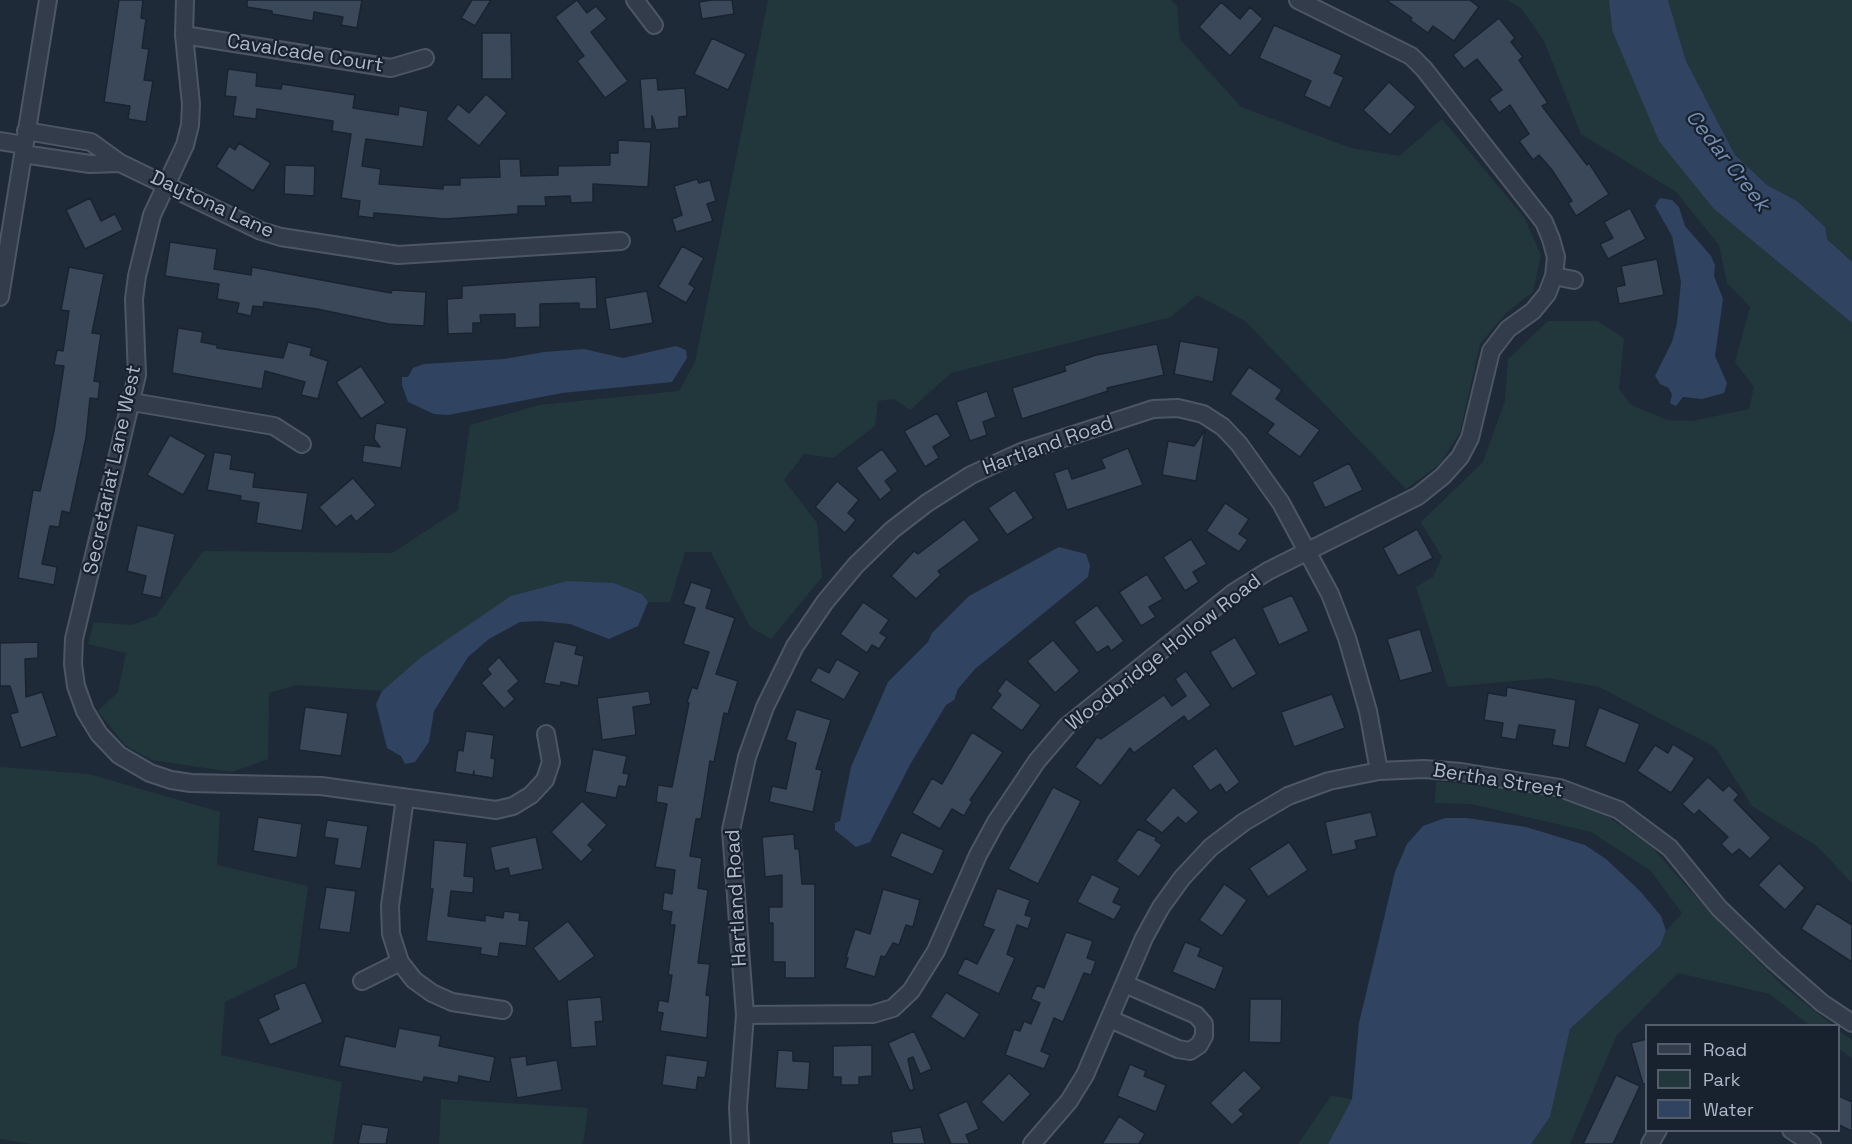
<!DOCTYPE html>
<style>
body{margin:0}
#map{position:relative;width:1852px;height:1144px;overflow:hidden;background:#1f2a39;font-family:"Space Grotesk",sans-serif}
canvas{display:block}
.legend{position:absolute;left:1645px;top:1024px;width:195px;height:108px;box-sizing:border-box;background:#18212e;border:2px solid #545d6b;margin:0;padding:8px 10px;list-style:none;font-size:18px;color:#adb7c6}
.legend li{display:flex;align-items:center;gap:12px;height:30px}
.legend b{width:30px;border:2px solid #545d6b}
</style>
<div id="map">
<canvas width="1852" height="1144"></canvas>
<ul class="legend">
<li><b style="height:8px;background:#333c4a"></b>Road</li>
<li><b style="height:16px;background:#21373b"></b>Park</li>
<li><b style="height:16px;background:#304360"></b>Water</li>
</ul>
</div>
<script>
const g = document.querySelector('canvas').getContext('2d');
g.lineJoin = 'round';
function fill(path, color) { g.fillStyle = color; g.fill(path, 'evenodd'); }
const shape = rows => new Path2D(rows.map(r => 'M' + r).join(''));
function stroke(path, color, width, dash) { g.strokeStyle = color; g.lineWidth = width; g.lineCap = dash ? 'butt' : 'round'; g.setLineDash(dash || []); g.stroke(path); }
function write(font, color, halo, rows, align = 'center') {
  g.font = font + ' "Space Grotesk",sans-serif'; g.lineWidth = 4.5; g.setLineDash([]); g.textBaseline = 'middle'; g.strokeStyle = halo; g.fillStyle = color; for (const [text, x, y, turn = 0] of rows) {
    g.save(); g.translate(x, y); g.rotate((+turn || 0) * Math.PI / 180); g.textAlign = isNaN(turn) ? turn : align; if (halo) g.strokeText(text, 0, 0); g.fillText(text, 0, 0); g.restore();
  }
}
const green = shape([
 [768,0,1171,0,1177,6,1180,39,1241,107,1351,148,1399,156,1442,119,1524,217,1541,255,1533,292,1506,313,1480,344,1460,432,1440,464,1406,489,1245,321,1197,295,1171,317,951,373,910,410,894,399,878,401,875,426,833,458,804,454,784,480,817,523,822,577,771,639,750,627,711,552,685,552,670,602,648,602,642,594,614,583,420,658,382,691,297,685,269,693,268,759,232,772,152,760,125,745,98,711,118,692,126,653,88,644,94,622,132,625,156,616,203,551,392,553,458,510,470,425,539,405,679,391,695,362],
 [1507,0,1609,0,1612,30,1714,209,1852,323,1852,883,1818,847,1752,806,1715,747,1599,687,1548,678,1448,687,1416,587,1433,577,1442,557,1421,522,1483,462,1505,401,1508,359,1548,321,1597,321,1624,338,1619,389,1631,405,1668,420,1692,421,1749,409,1754,387,1735,362,1750,307,1727,283,1719,245,1676,192,1581,134,1544,41,1521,8],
 [1668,0,1852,0,1852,262,1827,239,1824,227,1797,201,1767,185,1735,155,1686,61],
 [0,767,89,774,220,812,217,865,308,886,297,967,225,1002,221,1055,342,1082,333,1144,32,1144,0,1139],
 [1436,781,1528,791,1595,808,1650,845,1712,915,1784,987,1833,1025,1809,1025,1770,994,1678,973,1617,1035,1570,1144,1531,1144,1550,1117,1570,1029,1660,946,1666,931,1682,913,1650,870,1591,832,1471,804,1435,803],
 [1838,1030,1852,1040,1852,1058,1839,1049],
 [1331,1096,1352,1099,1328,1144,1298,1144],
 [441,1099,588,1108,583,1144,439,1144]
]);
const water = shape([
 [1609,0,1668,0,1686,61,1735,155,1767,185,1797,201,1825,227,1827,239,1852,262,1852,323,1714,209,1659,141,1612,30],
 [1660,198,1672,200,1679,207,1685,226,1711,256,1715,265,1714,276,1723,299,1715,356,1727,383,1724,393,1702,399,1683,397,1676,406,1670,403,1672,395,1669,388,1660,384,1655,376,1672,342,1677,323,1681,282,1672,236,1655,206],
 [676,346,686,350,687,358,672,382,562,393,448,415,434,414,408,402,402,385,402,377,408,377,413,368,424,364,504,359,544,352,584,349,623,358],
 [1059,547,1086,554,1090,566,1088,577,975,669,958,689,954,700,946,705,911,763,870,842,856,847,835,830,835,823,840,821,851,767,888,682,928,642,932,633,969,596],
 [567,581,614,583,642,594,648,602,638,626,609,639,570,624,540,621,520,622,489,639,468,657,434,711,429,742,415,762,405,764,401,756,387,748,376,704,382,691,420,658,511,596],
 [1445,818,1467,818,1526,827,1585,845,1606,859,1640,891,1661,916,1666,931,1660,946,1570,1029,1550,1117,1531,1144,1328,1144,1352,1099,1359,1023,1395,872,1407,844,1423,826]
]);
const building = shape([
 [119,0,143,0,141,18,146,19,142,48,149,49,144,80,153,81,146,122,128,119,130,106,104,102,119,0],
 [247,0,362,0,357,28,341,25,343,17,314,12,313,21,272,14,272,11,247,7,247,0],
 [472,0,491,0,475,26,461,18,472,0],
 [577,0,587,13,596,6,607,19,591,32,628,81,605,98,577,61,584,56,555,17,577,0],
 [712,0,732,0,734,14,702,19,699,2,712,0],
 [1386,0,1470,0,1479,7,1454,41,1433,26,1428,33,1410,20,1412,18,1386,0],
 [1221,2,1240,19,1250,7,1263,19,1230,56,1199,27,1221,2],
 [1499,18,1515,38,1511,42,1523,57,1519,60,1548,103,1542,106,1587,165,1589,163,1609,194,1576,216,1568,203,1572,201,1552,170,1539,155,1533,160,1519,141,1529,134,1510,105,1499,113,1489,99,1502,90,1477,59,1464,69,1453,55,1499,18],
 [1274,25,1342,55,1334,73,1344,77,1330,108,1304,96,1311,81,1259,58,1274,25],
 [482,33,511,33,512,79,482,79,482,33],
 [712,38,746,54,728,90,694,74,712,38],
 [228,69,257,73,256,86,281,89,282,84,355,95,353,108,398,115,399,106,428,111,423,147,366,139,362,166,381,169,379,184,443,189,443,185,460,185,460,178,500,177,499,159,520,159,521,176,558,175,558,166,610,165,610,153,618,153,618,140,651,142,648,187,593,184,593,202,571,203,570,196,545,197,546,206,518,206,518,214,445,219,374,213,374,218,358,216,360,201,341,198,351,134,332,131,333,121,257,109,256,119,233,116,236,97,225,96,228,69],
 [657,78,658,90,685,88,687,116,679,117,679,128,656,130,652,116,652,129,644,129,640,79,657,78],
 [1389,82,1416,107,1390,135,1363,110,1389,82],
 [486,94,507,113,479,146,446,119,458,104,469,113,486,94],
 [239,143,271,163,253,191,216,167,229,146,235,150,239,143],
 [285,165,315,166,314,196,284,194,285,165],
 [697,179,699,183,710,180,716,201,707,204,713,221,676,232,672,219,682,215,674,186,697,179],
 [90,198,101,221,115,214,123,230,85,249,66,210,90,198],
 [1630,208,1646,239,1608,259,1600,244,1613,238,1604,222,1630,208],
 [170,242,217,249,214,269,251,275,252,267,391,293,392,290,426,292,424,326,389,324,317,309,264,302,263,307,253,306,251,316,237,313,239,303,217,299,219,284,165,276,170,242],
 [682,246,704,258,689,284,695,288,686,303,658,287,682,246],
 [1657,259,1664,295,1619,304,1616,287,1625,285,1621,266,1657,259],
 [69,267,104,274,92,333,101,334,94,381,100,382,98,399,90,398,86,438,70,513,62,511,59,527,50,526,42,564,57,567,54,585,18,578,33,490,40,491,54,431,64,366,54,365,57,350,63,351,69,311,61,310,69,267],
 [596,277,597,309,579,309,579,303,540,304,540,327,515,328,515,314,480,315,481,323,473,323,473,333,448,334,447,299,462,298,462,286,596,277],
 [647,291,653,323,610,330,605,298,647,291],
 [178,328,203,332,201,342,217,345,217,348,283,358,288,342,312,348,310,355,328,361,318,399,301,395,305,382,265,371,262,389,172,373,178,328],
 [1180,341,1219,348,1213,382,1174,374,1180,341],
 [1157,344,1164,375,1107,388,1108,391,1022,419,1012,388,1066,371,1064,366,1096,355,1157,344],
 [361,366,386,403,361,419,336,382,361,366],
 [1249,367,1282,390,1276,399,1320,430,1300,457,1267,433,1274,424,1230,394,1249,367],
 [987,391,996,417,983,422,987,435,970,441,956,402,987,391],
 [937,413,951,436,933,447,939,458,925,467,904,431,937,413],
 [376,423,407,428,401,468,362,462,364,445,380,447,374,439,376,423],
 [1205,430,1196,481,1162,475,1168,441,1194,446,1205,430],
 [170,435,206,455,183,495,147,475,170,435],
 [1128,448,1143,485,1067,510,1054,473,1068,468,1072,479,1105,468,1101,459,1128,448],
 [882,449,898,471,885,481,892,490,880,500,856,468,882,449],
 [214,452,232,455,230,469,255,473,253,487,308,493,302,531,256,523,259,503,240,500,241,496,207,490,214,452],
 [1349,463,1363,490,1325,508,1312,482,1349,463],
 [353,478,376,505,356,522,351,515,336,527,319,507,353,478],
 [837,481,859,500,848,513,856,520,845,533,815,507,837,481],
 [1015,490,1034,518,1007,535,988,508,1015,490],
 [1225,503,1249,519,1239,534,1248,540,1239,552,1206,531,1225,503],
 [964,519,980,540,938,571,941,575,916,599,891,576,914,551,918,554,964,519],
 [137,525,175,534,161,598,142,594,146,576,127,571,137,525],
 [1417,529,1433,558,1398,576,1383,548,1417,529],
 [1191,539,1207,564,1193,572,1199,582,1185,591,1163,557,1191,539],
 [1147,574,1163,599,1149,607,1156,617,1141,626,1119,592,1147,574],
 [691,582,712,589,706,608,735,618,716,674,738,681,728,714,724,713,714,762,710,761,701,819,696,819,690,856,702,858,698,888,708,890,698,963,710,964,706,995,710,996,707,1038,660,1031,663,1013,657,1012,659,1000,668,1002,672,975,668,975,675,925,670,925,672,912,662,910,664,892,672,894,675,870,655,867,667,804,656,802,658,785,672,787,689,703,687,702,692,687,697,689,709,652,683,644,695,608,683,604,691,582],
 [1292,595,1309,631,1279,645,1262,608,1292,595],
 [863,602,889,620,880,633,887,637,879,649,872,645,867,653,840,634,863,602],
 [1097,605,1124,641,1111,651,1108,646,1097,653,1074,622,1097,605],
 [1420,629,1433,672,1400,681,1387,639,1420,629],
 [1235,637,1257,674,1232,689,1210,652,1235,637],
 [1053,640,1080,671,1055,693,1027,661,1053,640],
 [554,641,577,646,575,654,584,656,578,686,561,682,560,686,544,683,554,641],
 [38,642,38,658,25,659,26,697,42,692,57,736,21,748,10,714,18,712,10,686,0,686,0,643,38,642],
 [499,657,519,681,508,691,515,699,504,709,481,683,491,674,487,669,499,657],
 [837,659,860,672,844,700,810,681,818,667,829,673,837,659],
 [1186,671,1211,705,1188,722,1184,716,1134,753,1130,748,1101,786,1075,767,1097,737,1101,739,1164,695,1172,706,1186,696,1175,679,1186,671],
 [1006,679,1041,705,1022,731,991,708,1001,695,997,691,1006,679],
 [1507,687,1576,700,1569,748,1552,745,1555,730,1519,725,1516,740,1501,737,1503,723,1484,720,1488,693,1506,696,1507,687],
 [649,691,651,704,633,707,636,735,602,740,597,698,649,691],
 [1332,694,1345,728,1294,747,1281,712,1332,694],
 [305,707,348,713,341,756,299,750,305,707],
 [1599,707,1640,724,1625,764,1585,746,1599,707],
 [796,709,831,720,816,769,822,770,813,812,769,802,772,786,786,789,796,743,786,740,796,709],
 [466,731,494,735,491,758,495,759,493,778,474,775,474,771,473,775,455,772,458,750,463,751,466,731],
 [972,732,1003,752,970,800,972,802,964,816,952,809,940,829,912,813,932,778,942,784,972,732],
 [1673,744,1695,758,1671,793,1637,771,1655,745,1668,753,1673,744],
 [1216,748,1240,782,1226,793,1220,784,1210,791,1192,766,1216,748],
 [593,749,627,756,623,773,629,774,626,787,619,786,616,798,585,792,593,749],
 [1708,777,1723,791,1729,785,1739,795,1734,800,1771,838,1750,859,1739,849,1732,855,1721,844,1728,837,1699,810,1694,815,1682,804,1708,777],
 [1053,787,1081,801,1038,884,1008,869,1053,787],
 [1173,787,1199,812,1186,824,1178,817,1162,833,1145,820,1173,787],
 [582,801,607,825,588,845,593,850,581,862,551,832,582,801],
 [1371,812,1377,836,1355,841,1357,849,1332,855,1325,822,1371,812],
 [258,817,302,824,297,858,253,851,258,817],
 [327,820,368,826,361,869,334,865,338,839,324,837,327,820],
 [1138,829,1157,838,1155,840,1162,845,1139,877,1116,861,1138,829],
 [901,832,944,850,933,875,890,856,901,832],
 [794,834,795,849,799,849,802,884,815,884,815,978,785,978,785,962,773,962,773,923,769,923,769,907,782,907,782,875,765,877,762,837,794,834],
 [536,837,543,869,510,876,508,868,495,871,490,847,536,837],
 [434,840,467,843,464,876,474,877,473,893,451,891,448,916,485,921,485,915,503,918,504,911,520,913,519,920,529,921,526,946,500,943,498,957,480,954,481,948,426,941,433,889,430,889,434,840],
 [1289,842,1308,870,1268,897,1249,868,1289,842],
 [1779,863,1805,888,1785,910,1758,885,1779,863],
 [1092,874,1120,888,1113,902,1122,906,1114,920,1077,902,1092,874],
 [1224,884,1247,900,1222,936,1199,920,1224,884],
 [326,887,356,891,350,933,319,929,326,887],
 [997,888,1030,900,1025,915,1032,917,1028,929,1017,925,1007,954,1015,958,999,994,957,974,965,958,977,964,994,930,983,926,997,888],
 [883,889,920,900,913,927,906,925,899,945,893,943,885,957,881,956,875,977,845,968,848,958,846,957,855,929,870,934,883,889],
 [1817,903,1852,925,1852,962,1801,929,1817,903],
 [568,921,595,956,559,982,533,948,568,921],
 [1066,932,1093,941,1087,958,1096,961,1091,975,1084,973,1063,1022,1054,1018,1041,1051,1050,1055,1044,1069,1005,1055,1014,1029,1020,1031,1024,1021,1031,1024,1040,1003,1031,999,1037,985,1044,988,1066,932],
 [1185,942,1201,948,1198,956,1224,967,1215,990,1172,972,1185,942],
 [305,982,323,1022,270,1045,258,1019,279,1009,274,995,305,982],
 [946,992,980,1014,964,1039,930,1017,946,992],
 [601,997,603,1021,595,1022,597,1046,571,1048,567,1000,601,997],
 [1250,999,1282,999,1281,1043,1249,1042,1250,999],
 [399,1028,441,1036,439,1046,495,1057,490,1082,459,1076,458,1083,424,1077,423,1082,339,1066,345,1036,395,1047,399,1028],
 [914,1031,932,1069,920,1074,913,1057,908,1059,914,1089,910,1091,888,1043,914,1031],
 [1647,1039,1647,1084,1643,1084,1631,1043,1647,1039],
 [872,1045,872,1076,859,1077,859,1085,841,1085,841,1077,833,1077,833,1046,872,1045],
 [778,1050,793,1051,793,1061,810,1062,808,1090,775,1088,778,1050],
 [666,1055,708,1061,705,1078,698,1077,696,1090,662,1085,666,1055],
 [526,1056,527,1065,557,1060,562,1090,517,1098,510,1058,526,1056],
 [1130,1064,1146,1071,1144,1076,1166,1085,1156,1112,1117,1096,1130,1064],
 [1244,1070,1262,1088,1239,1110,1244,1114,1232,1125,1210,1103,1244,1070],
 [1009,1073,1031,1094,1003,1123,981,1102,1009,1073],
 [1616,1075,1640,1086,1613,1144,1583,1144,1616,1075],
 [1839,1096,1852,1102,1852,1131,1839,1125,1839,1096],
 [967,1101,979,1129,966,1135,970,1144,951,1144,938,1114,967,1101],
 [1119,1116,1145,1134,1139,1144,1102,1144,1119,1116],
 [362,1124,389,1128,386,1144,358,1144,362,1124],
 [921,1127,925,1144,893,1144,891,1132,921,1127]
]);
const minor = shape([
 [185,0,184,35,191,104,190,125,185,145,152,215,137,276,134,299,137,375,74,639,73,664,76,686,85,711,99,734,119,755,150,773,171,780,191,783,321,786,496,810,513,806,531,795,545,780,551,762,546,734],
 [635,0,654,25],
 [184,35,391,68,425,58],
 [26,131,91,142,120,163,261,231,281,237,398,255,621,241],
 [0,141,24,145],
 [23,154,90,164,120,163],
 [1554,276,1574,280],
 [0,297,48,0],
 [132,402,274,426,302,444],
 [405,798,390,906,391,934,400,962,414,980,432,993,452,1002,503,1010],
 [362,981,400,962],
 [745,1015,873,1014,893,1008,911,991,936,951,978,855,996,822,1037,761,1067,726,1233,593,1268,571,1418,496,1443,476,1460,457,1470,438,1491,351,1508,329,1533,311,1547,294,1554,276,1556,257,1551,239,1544,222,1424,69,1411,56,1298,0],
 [1110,1019,1178,1049,1190,1051,1199,1045,1204,1036,1204,1024,1196,1015,1125,984],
 [1791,1130,1812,1144],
 [740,1144,738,1107,745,1015,731,830,747,757,765,707,795,646,825,602,856,565,892,530,927,503,971,475,1021,452,1153,409,1178,408,1203,414,1223,427,1239,444,1281,503,1330,594,1347,638,1368,711,1379,771],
 [1032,1144,1069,1101,1085,1075,1144,938,1161,907,1182,878,1211,847,1244,822,1288,796,1329,781,1379,771,1424,769,1461,772,1560,788,1619,810,1670,848,1719,908,1774,961,1822,1003,1852,1023],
 [1650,1144,1658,1130]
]);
const streetNames = [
 ["Cavalcade Court",305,54,9],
 ["Daytona Lane",212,205,25],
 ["Hartland Road",1048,446,-20],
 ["Secretariat Lane West",113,470,-78],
 ["Woodbridge Hollow Road",1164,653,-38],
 ["Bertha Street",1498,781,9],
 ["Hartland Road",737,898,-93]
];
const waterNames = [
 ["Cedar Creek",1727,161,52]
];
fill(green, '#21373b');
fill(water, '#304360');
fill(building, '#3b4859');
stroke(building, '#1a2330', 1.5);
stroke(minor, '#4d5764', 20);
stroke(minor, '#333c4a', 16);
write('20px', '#adb7c6', '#18212e', streetNames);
write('italic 21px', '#748db1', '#18212e', waterNames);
</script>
